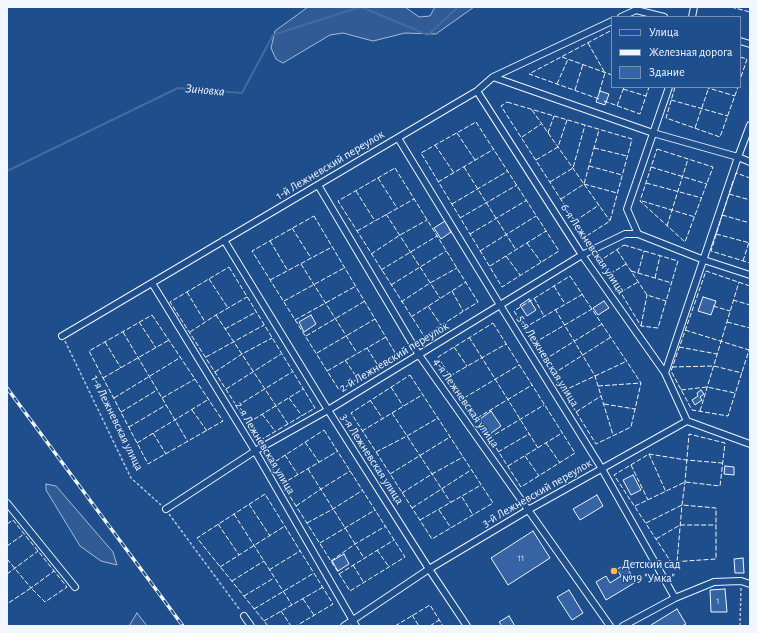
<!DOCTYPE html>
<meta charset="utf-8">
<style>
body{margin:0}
#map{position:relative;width:757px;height:633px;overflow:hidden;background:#1f4e8c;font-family:"Alegreya Sans",sans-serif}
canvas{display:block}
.frame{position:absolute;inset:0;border:8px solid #f2f6ff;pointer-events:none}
.legend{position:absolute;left:611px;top:16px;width:130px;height:72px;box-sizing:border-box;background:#1f4e8c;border:1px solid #7391ba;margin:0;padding:5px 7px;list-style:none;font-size:12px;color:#f2f6ff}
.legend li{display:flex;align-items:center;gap:8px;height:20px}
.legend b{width:20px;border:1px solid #7391ba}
</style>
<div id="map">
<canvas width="757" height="633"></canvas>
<div class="frame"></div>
<ul class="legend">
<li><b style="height:5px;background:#1f4e8c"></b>Улица</li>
<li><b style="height:5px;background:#f2f6ff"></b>Железная дорога</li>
<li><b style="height:11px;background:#3563a3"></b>Здание</li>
</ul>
</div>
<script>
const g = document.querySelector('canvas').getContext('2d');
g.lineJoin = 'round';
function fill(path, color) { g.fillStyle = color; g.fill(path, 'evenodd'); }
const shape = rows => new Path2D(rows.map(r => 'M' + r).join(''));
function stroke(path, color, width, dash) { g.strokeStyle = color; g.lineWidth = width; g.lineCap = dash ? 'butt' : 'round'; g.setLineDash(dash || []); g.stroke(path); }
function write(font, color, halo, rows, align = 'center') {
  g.font = font + ' "Alegreya Sans",sans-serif'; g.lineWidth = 3; g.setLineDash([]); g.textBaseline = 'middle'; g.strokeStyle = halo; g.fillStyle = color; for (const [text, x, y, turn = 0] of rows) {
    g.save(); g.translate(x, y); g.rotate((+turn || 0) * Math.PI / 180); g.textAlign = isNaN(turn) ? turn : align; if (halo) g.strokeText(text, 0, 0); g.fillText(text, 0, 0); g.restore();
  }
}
const built = shape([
 [308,7,405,7,419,17,430,16,435,7,474,7,436,34,405,33,373,41,343,33,330,35,283,63,276,59,271,48,275,31,308,7],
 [46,484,56,486,113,552,117,565,101,561,80,546,46,490,46,484],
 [137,613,147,626,129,626,137,613]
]);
const stream = shape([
 [361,7,428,35,458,7],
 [7,171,178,88,242,93,273,35,360,7]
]);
const building = shape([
 [600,91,609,94,605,105,596,102,600,91],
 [445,221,451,232,441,239,434,228,445,221],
 [703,297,716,301,711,315,698,311,703,297],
 [529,299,536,310,527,316,520,305,529,299],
 [604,301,609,308,598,315,593,308,604,301],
 [311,315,316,324,304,332,299,322,311,315],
 [701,390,704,394,700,397,702,400,695,405,692,400,698,396,697,393,701,390],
 [491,411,501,426,490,434,480,419,491,411],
 [725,466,734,467,734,475,724,474,725,466],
 [633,475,641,490,631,495,623,480,633,475],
 [597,495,603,506,580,520,573,509,597,495],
 [533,531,550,558,508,585,491,558,533,531],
 [344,554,349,564,338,571,332,561,344,554],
 [743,558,744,573,735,573,734,559,743,558],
 [625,565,636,582,606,600,596,582,606,576,610,583,621,576,617,569,625,565],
 [725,589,727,612,711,612,710,590,725,589],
 [569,590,583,613,572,620,557,597,569,590],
 [677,609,686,624,682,626,651,626,651,625,677,609],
 [509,616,515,626,502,626,499,622,509,616]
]);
const path = shape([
 [65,341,131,478,161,505],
 [169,514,240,610],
 [740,626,741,588]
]);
const minor = shape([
 [621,17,636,10,664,17],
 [692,17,694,7],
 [740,41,750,44],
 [493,77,653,133,738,157,750,162],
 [477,91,582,255,665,373,687,421],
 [398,138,500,305,602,469,675,598],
 [318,185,419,355,610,626],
 [638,234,627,209,669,87],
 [224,240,328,410,429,569,467,626],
 [152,283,255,451,356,626],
 [62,336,477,91,493,77,612,21],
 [665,373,738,157,750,125],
 [7,503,75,587],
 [166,509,255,451,328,410,582,255,625,234,638,234,704,260,750,275],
 [244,616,251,626],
 [344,626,429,569,528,510,687,421,750,444],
 [623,626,675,598,714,582,741,581,750,584]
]);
const rail = shape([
 [7,388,183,626]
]);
const fence = shape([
 [731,7,750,12],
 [588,43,605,73,599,93],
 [562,57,612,75],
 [740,57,747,59,740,80],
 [557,84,568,59],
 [675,87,666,118,720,137,738,87],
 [705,87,735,96],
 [623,89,646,96],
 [575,90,583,64],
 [599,99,529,74,612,30],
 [671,100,728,116],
 [604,101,640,114,649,87],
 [507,102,632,139,610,221,585,237,501,106,507,102],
 [617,106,624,87],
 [532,110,610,221],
 [476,122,559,251,502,287,421,153,476,122],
 [695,128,709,87],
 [457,133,475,160],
 [548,133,554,116],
 [522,137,541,124],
 [435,145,454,173],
 [594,148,627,156],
 [657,149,713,167,685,242,640,201,657,149],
 [536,160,558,147,567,120],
 [589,166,622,175],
 [464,167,516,250],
 [651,167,707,184],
 [395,168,478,302,424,336,338,201,395,168],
 [735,176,736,173,750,178],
 [378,178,397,208],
 [733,181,711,251,750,263],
 [438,182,494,149],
 [550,182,573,168,585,125],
 [646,183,702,198],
 [584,184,617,193],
 [356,191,375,221],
 [729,194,750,200],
 [561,199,584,184,599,130],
 [642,201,695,217],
 [452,204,508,171],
 [386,214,440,298],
 [722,215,750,223],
 [314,216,397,356,339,390,252,251,314,216],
 [460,218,517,185],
 [575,221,599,205],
 [667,226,688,159],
 [292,228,311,258],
 [357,231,414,199],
 [470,234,527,200],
 [716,234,750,243],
 [270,241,288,271],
 [527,243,541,262],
 [624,245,678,261,658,328,641,326,601,260,624,245],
 [617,250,647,295,666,301],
 [480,251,536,216],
 [371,254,400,235,427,220],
 [506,256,520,275],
 [743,261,750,239],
 [301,264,357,353],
 [490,266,546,231],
 [229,267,315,408,259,441,170,302,229,267],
 [381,270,437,236],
 [631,271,672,283],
 [638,273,644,251],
 [610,274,626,264],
 [570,276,641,383,631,427,596,444,514,311,570,276],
 [655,278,660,256],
 [209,279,228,308],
 [270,280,332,247],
 [391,285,446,251],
 [554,286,565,304],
 [750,286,706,271,671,371,692,410,728,416,750,347],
 [452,291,463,311],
 [187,292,205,322],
 [621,292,638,282],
 [534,298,544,316],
 [733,300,750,305],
 [284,301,344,268],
 [401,302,430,283,457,268],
 [428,306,441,325],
 [713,306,730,311],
 [555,309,595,376,613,435],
 [152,315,223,421,148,464,89,351,152,315],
 [216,315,288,424],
 [411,317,466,282],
 [295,320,356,286],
 [139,322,156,348],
 [727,322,750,328],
 [493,323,575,453,521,487,438,357,493,323],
 [641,326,647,295],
 [524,328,583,294],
 [225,329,256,312],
 [685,330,749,350],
 [123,332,188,442],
 [190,332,216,315,247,297],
 [306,336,365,301],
 [469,337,538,448],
 [105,342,121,368],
 [534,343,592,309],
 [454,347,467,366],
 [679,347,717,354],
 [367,348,379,367],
 [317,353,375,319],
 [206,357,264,325],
 [345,360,358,379],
 [544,360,602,324],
 [672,367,714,366,742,373],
 [327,371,386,337],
 [215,372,242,354,272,338],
 [553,374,611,337],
 [410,375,493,503,432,539,351,413,410,375],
 [450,376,506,344],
 [103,378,169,340],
 [598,386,641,383],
 [391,387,403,406],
 [226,389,281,354],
 [681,390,707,387,735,393],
 [563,391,627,361],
 [114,398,181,357],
 [162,398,195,379],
 [289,398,302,416],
 [464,398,519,365],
 [370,400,383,419],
 [604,404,635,409],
 [237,406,292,372],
 [192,410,207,431],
 [700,411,739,282],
 [121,412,157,390],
 [576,412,601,396],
 [392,413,451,503],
 [262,414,275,431],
 [477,418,532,385],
 [248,423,303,389],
 [129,427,166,405],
 [324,430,405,557,350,591,270,465,324,430],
 [362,431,422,395],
 [153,433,166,454],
 [489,438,544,405],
 [305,442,319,462],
 [137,443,209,399],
 [546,443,560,463],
 [376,452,407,436,438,418],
 [498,452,529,434],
 [649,454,666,492],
 [285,455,298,475],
 [525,456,539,476],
 [631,465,648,500],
 [508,466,562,433],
 [308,469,364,558],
 [390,474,450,437],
 [282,484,338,451],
 [402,493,432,474,463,457],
 [462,497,473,515],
 [249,504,270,536],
 [296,506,321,489,350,471],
 [635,506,685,482,720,486,725,443,689,434,685,482,682,505,677,562],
 [412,508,471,470],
 [439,510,451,528],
 [234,514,292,605],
 [420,520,481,485],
 [307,523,333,509,363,490],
 [646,523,682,505,716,508,716,559,671,562,614,475,649,454,686,460,722,463],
 [7,524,13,520,67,587,45,602,31,588,7,604],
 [218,524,239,555],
 [656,539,680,525,716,525],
 [320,543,375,510],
 [7,546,24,534],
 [377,550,389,567],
 [7,559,31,588,54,571],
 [331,561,355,544,386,526],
 [353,565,364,583],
 [220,567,285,526],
 [269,570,300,551],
 [7,574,38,551],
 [339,574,394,540],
 [232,581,264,561],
 [244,596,274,578],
 [303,599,314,615],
 [254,609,314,573],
 [281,611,291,626],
 [412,615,419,626],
 [264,621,323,587],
 [268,626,197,538,265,494,333,604,296,626],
 [395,626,430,605,443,626],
 [430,626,439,620]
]);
const markers = [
 [614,571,4,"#ffb74d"]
];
const numberNames = [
 ["11",521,558],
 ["1",718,601]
];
const streetNames = [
 ["1-й Лежневский переулок",330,165,-31],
 ["6-я Лежневская улица",593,249,56],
 ["2-й Лежневский переулок",394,357,-31],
 ["5-я Лежневская улица",548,361,58],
 ["4-я Лежневская улица",466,403,55],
 ["1-я Лежневская улица",117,423,64],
 ["2-я Лежневская улица",265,448,59],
 ["3-я Лежневская улица",372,459,57],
 ["3-й Лежневский переулок",537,493,-30]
];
const poiNames = [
 ["Детский сад",622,564],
 ["№19 \"Умка\"",622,578]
];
const waterNames = [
 ["Зиновка",205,90,5]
];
fill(built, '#305b95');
stroke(built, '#a8bbd7', 1);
stroke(stream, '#446ba0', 2);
fill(building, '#3563a3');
stroke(building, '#f2f6ff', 1);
stroke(minor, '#f2f6ff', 8);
stroke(path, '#b3c4dc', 1.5, [3, 2]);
stroke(minor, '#1f4e8c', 6);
stroke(rail, '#f2f6ff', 3.5);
stroke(rail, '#1f4e8c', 2, [6]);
stroke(fence, '#f2f6ff', 1, [5, 2]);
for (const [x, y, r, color] of markers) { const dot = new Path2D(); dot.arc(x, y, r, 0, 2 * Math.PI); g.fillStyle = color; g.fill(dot); stroke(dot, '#1f4e8c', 1.5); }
write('10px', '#c3d1e8', null, numberNames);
write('12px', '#f2f6ff', '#1f4e8c', streetNames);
write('12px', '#f2f6ff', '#1f4e8c', poiNames, 'left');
write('italic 13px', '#f2f6ff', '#1f4e8c', waterNames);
</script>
